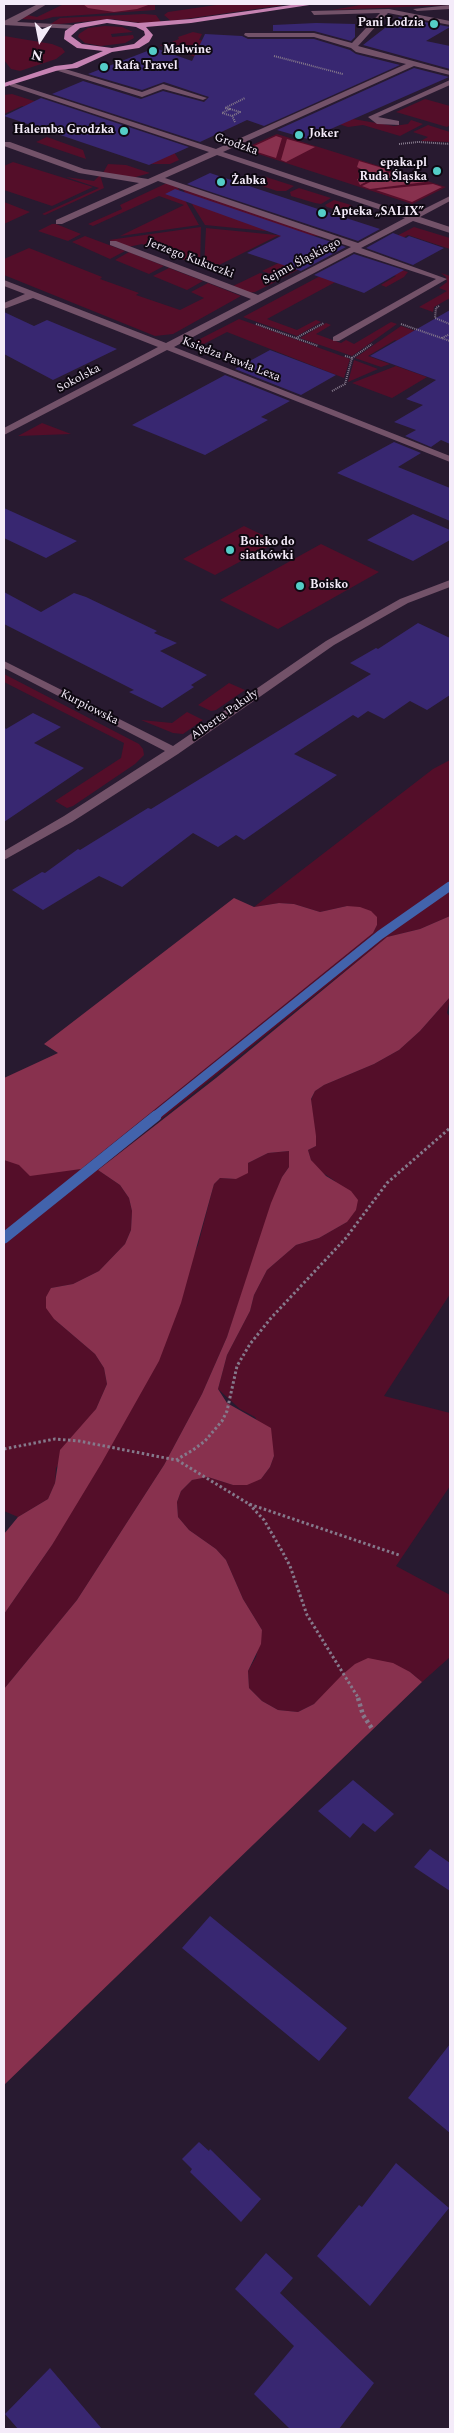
<!DOCTYPE html>
<meta charset="utf-8">
<style>
body{margin:0}
#map{position:relative;width:454px;height:2433px;overflow:hidden;background:#281a30;font-family:Spectral,serif}
canvas{display:block}
.frame{position:absolute;inset:0;border:5px solid #f4ebf9;pointer-events:none}
.north{position:absolute;left:15px;top:15px;width:50px;height:50px;-webkit-text-stroke:4px #0e0811;paint-order:stroke;rotate:191deg;font-size:14px;font-weight:700;line-height:20px;text-align:center;color:#f4ebf9}
.north::after{content:'';display:block;margin:auto;width:18px;height:22px;background:#f4ebf9;clip-path:polygon(50% 0,100% 100%,50% 72%,0 100%)}
</style>
<div id="map">
<canvas width="454" height="2433"></canvas>
<div class="frame"></div>
<div class="north">N</div>
</div>
<script>
const g = document.querySelector('canvas').getContext('2d');
g.lineJoin = 'round';
function fill(path, color) { g.fillStyle = color; g.fill(path, 'evenodd'); }
const shape = rows => new Path2D(rows.map(r => 'M' + r).join(''));
function stroke(path, color, width, dash) { g.strokeStyle = color; g.lineWidth = width; g.lineCap = dash ? 'butt' : 'round'; g.setLineDash(dash || []); g.stroke(path); }
function write(font, color, halo, rows, align = 'center') {
  g.font = font + ' Spectral,serif'; g.lineWidth = 4; g.setLineDash([]); g.textBaseline = 'middle'; g.strokeStyle = halo; g.fillStyle = color; for (const [text, x, y, turn = 0] of rows) {
    g.save(); g.translate(x, y); g.rotate((+turn || 0) * Math.PI / 180); g.textAlign = isNaN(turn) ? turn : align; if (halo) g.strokeText(text, 0, 0); g.fillText(text, 0, 0); g.restore();
  }
}
const green = shape([
 [64,4,155,4,155,10,53,17,42,20,20,19,27,15,37,17],
 [223,4,291,4,171,21,164,15,168,12],
 [366,4,450,4,450,5,332,10],
 [144,14,156,15,161,22,141,23,112,19,49,25,60,18],
 [105,26,122,27,133,32,111,34,112,37,133,35,134,38,125,43,101,46,85,43,78,37,79,34,88,28],
 [193,32,202,34,199,40,247,43,205,60,159,45,167,44,179,39,178,37],
 [4,36,52,44,62,48,65,52,56,59,20,71,11,69,4,60],
 [12,94,169,144,179,160,170,164,146,164,166,154,22,106,4,114,4,95],
 [425,99,450,106,450,125,447,127,396,112],
 [323,119,353,119,394,126,408,124,411,120,423,124,400,136,363,125,348,127],
 [428,125,450,132,450,142,421,141,428,137,413,132],
 [277,134,446,187,412,204,243,149],
 [47,137,83,150,86,159,36,142],
 [13,162,93,187,52,206,4,190,4,166],
 [108,164,126,165,150,173,132,178,103,173],
 [100,175,104,188,45,215,42,214,99,188,66,177,94,181],
 [263,176,294,186,286,191,277,191,250,182],
 [167,183,177,186,199,225,120,236,184,205,159,196,93,226,88,224,122,209,120,205],
 [182,188,327,237,205,225],
 [299,188,331,198,321,204,315,203,291,196,290,192],
 [334,200,351,205,361,217,327,207,325,205],
 [4,202,30,212,4,224],
 [52,224,56,224,81,234,68,241,38,231],
 [201,227,200,266,142,244,128,247,109,240],
 [414,227,450,238,450,249,408,235,387,247,383,243],
 [206,228,307,238,306,245,277,236,211,269,204,267],
 [85,236,125,251,110,259,72,242],
 [29,248,102,277,100,279,139,293,136,295,180,310,204,298,191,292,208,283,241,296,173,334,155,336,4,275,4,259],
 [129,252,164,266,149,274,115,260],
 [291,257,311,263,282,278,262,271],
 [356,257,361,257,408,272,404,277,386,287,381,285,396,276,365,266,267,319,297,330,316,320,321,322,297,336,243,317],
 [169,268,203,281,187,290,153,276],
 [260,273,279,280,255,292,247,293,231,287],
 [441,273,450,276,450,298,434,307,433,312,419,307,447,291,439,288,447,282,446,277],
 [239,319,350,359,344,378,227,332,202,345,194,342],
 [391,322,397,324,352,356,300,338,326,323,331,325,316,334,341,343,346,340,354,344],
 [401,326,450,343,450,360,395,340,368,356,390,364,381,367,355,358],
 [354,360,378,369,348,382],
 [396,366,427,377,392,398,352,383],
 [42,423,71,434,18,436],
 [244,526,277,542,215,575,183,559],
 [321,544,379,572,278,629,220,600],
 [4,674,139,744,143,749,144,755,135,764,73,806,67,808,55,801,121,758,124,743,4,682],
 [229,683,245,690,216,710,211,711,198,705],
 [187,712,203,720,183,734,173,733,141,720,172,723],
 [450,760,450,916,420,929,387,937,98,1170,120,1185,129,1198,132,1211,131,1230,125,1244,99,1271,73,1284,51,1288,54,1319,95,1354,104,1368,107,1384,96,1409,56,1468,55,1483,48,1499,18,1517,4,1511,4,1160,54,1171,81,1169,373,933,377,925,347,906,320,912,294,904,279,903,254,907,433,769],
 [450,997,447,1013,450,1017,450,1294,384,1396,450,1413,450,1486,396,1566,450,1595,450,1657,422,1682,410,1672,328,1691,314,1704,298,1712,278,1710,262,1701,249,1688,248,1671,256,1657,262,1630,243,1599,226,1560,216,1549,189,1530,178,1517,177,1502,181,1491,192,1480,208,1477,233,1485,261,1479,270,1467,274,1456,255,1417,240,1409,218,1389,227,1355,250,1311,254,1295,267,1270,296,1245,319,1238,347,1222,335,1181,317,1169,311,1160,308,1150,316,1146,311,1100,315,1091,324,1085,374,1064,399,1050,420,1031],
 [289,1151,289,1167,282,1177,227,1337,202,1394,164,1465,77,1600,4,1689,4,1614,52,1545,198,1245,214,1184,220,1178,236,1179,248,1163,268,1153]
]);
const forest = shape([
 [83,4,151,4,137,9,114,12,88,8],
 [276,136,282,138,276,158,248,149],
 [287,139,315,147,286,162,281,160],
 [359,161,389,170,360,185,357,179,367,177,369,173,357,167],
 [393,171,425,182,370,189,362,186],
 [433,184,442,187,412,202,376,190],
 [234,898,254,907,279,903,294,904,320,912,347,906,360,907,371,911,377,917,377,925,373,933,81,1169,30,1176,19,1165,4,1160,4,1078,58,1053,44,1044],
 [450,916,450,997,420,1031,399,1050,374,1064,324,1085,315,1091,311,1099,316,1136,316,1146,308,1150,311,1160,326,1176,351,1191,358,1200,356,1210,347,1222,319,1238,296,1245,267,1270,254,1295,250,1311,227,1355,218,1389,227,1403,271,1428,274,1456,270,1467,261,1479,247,1485,233,1485,208,1477,192,1480,181,1491,177,1502,178,1517,189,1530,216,1549,226,1560,243,1599,262,1630,261,1644,248,1671,249,1688,262,1701,278,1710,298,1712,314,1704,342,1675,355,1664,368,1658,393,1663,410,1672,422,1682,4,2085,4,1689,77,1600,164,1465,202,1394,227,1337,271,1203,282,1177,289,1167,289,1151,268,1153,248,1163,248,1173,236,1179,220,1178,214,1184,181,1303,159,1361,101,1464,52,1545,4,1614,4,1534,18,1517,48,1499,55,1483,60,1450,96,1409,107,1384,104,1368,95,1354,54,1319,46,1308,46,1297,51,1288,73,1284,99,1271,125,1244,131,1230,132,1211,129,1198,120,1185,98,1170,216,1078,387,937,420,929]
]);
const streamFar1 = shape([
 [154,1117,380,935,450,886]
]);
const stream = shape([
 [4,1238,156,1116]
]);
const building = shape([
 [399,17,450,27,426,41,450,46,450,69,363,45],
 [316,23,355,24,355,37,351,41,314,31,273,31,273,25],
 [205,34,242,36,248,39,314,39,350,50,356,54,400,65,264,126,247,120,200,142,52,94,83,81,141,99,163,91,204,102,209,97,164,82,142,90,88,74,155,48,192,61],
 [414,68,449,77,308,139,277,130],
 [41,98,189,147,149,165,4,116],
 [210,173,315,208,380,229,358,241,187,184],
 [175,189,346,247,301,271,247,253,281,236,165,194],
 [393,233,406,238,409,236,444,248,413,265,366,248],
 [354,254,404,270,364,293,314,275],
 [450,310,450,444,441,440,431,447,405,436,416,430,394,422,423,405,406,399,436,380,370,356],
 [4,312,34,326,47,320,117,349,53,380,4,354],
 [270,350,336,375,301,395,235,369],
 [225,375,290,401,261,417,268,420,205,455,132,425],
 [394,442,421,453,398,467,450,488,450,521,337,473],
 [4,508,77,541,46,558,4,538],
 [413,514,450,530,450,540,413,561,367,540],
 [4,592,41,612,74,593,86,597,157,631,154,633,177,643,160,651,207,675,191,685,194,687,162,708,129,692,134,690,4,624],
 [418,623,450,638,450,695,427,710,410,701,384,719,368,711,358,718,353,715,294,754,337,775,244,840,236,835,218,847,193,833,122,887,99,876,43,910,12,890,42,872,45,873,78,849,80,850,148,808,151,809,371,674,350,663,376,648,378,649],
 [33,713,61,727,34,743,84,768,4,822,4,727,6,729],
 [353,1780,394,1814,375,1832,363,1823,350,1838,318,1811],
 [430,1849,450,1863,450,1891,414,1867],
 [210,1916,347,2028,319,2061,182,1948],
 [450,2044,450,2133,408,2098],
 [199,2142,209,2151,210,2149,261,2199,241,2222,190,2172,192,2169,182,2159],
 [396,2163,449,2208,370,2306,317,2256,359,2205,362,2207],
 [266,2253,293,2278,280,2293,374,2383,339,2429,290,2429,254,2394,294,2346,235,2289],
 [50,2368,102,2429,18,2429,5,2414]
]);
const pathFar2 = shape([
 [274,56,343,74],
 [230,109,240,112,232,116],
 [235,122,232,116,222,113,230,109,225,108,245,98],
 [399,144,418,142,450,144],
 [439,306,436,308,435,318,450,324],
 [256,324,318,346],
 [401,324,450,341],
 [296,338,324,323],
 [442,338,450,334],
 [352,358,372,344],
 [332,391,345,384,352,358,345,356]
]);
const pathFar1 = shape([
 [4,1449,55,1439,79,1441,176,1460,193,1450,205,1441,222,1421,227,1411,237,1366,250,1344,271,1318,345,1239,387,1183,450,1128],
 [177,1460,249,1504,399,1555],
 [249,1504,264,1520,282,1551,290,1566,307,1615,359,1699]
]);
const path = shape([
 [358,1698,363,1715,373,1730]
]);
const minor = shape([
 [38,4,47,4,17,22,74,25,78,27,74,29,4,25,4,21,38,4],
 [450,5,450,9,417,11,413,9,450,5],
 [389,9,450,21,450,25,388,13,358,46,450,71,450,75,414,66,223,152,412,215,450,196,450,201,420,217,450,227,450,233,413,221,361,248,447,279,339,341,333,341,333,337,436,279,354,252,174,347,450,456,450,462,167,350,4,435,4,428,158,347,33,298,4,309,4,303,25,294,4,286,4,280,166,343,251,299,110,245,110,241,116,241,258,295,351,247,158,181,62,224,56,224,56,220,139,183,79,173,4,146,4,142,10,142,84,169,148,179,209,152,10,86,10,82,216,149,406,64,356,52,351,48,314,37,248,37,244,35,245,33,314,33,352,43,380,13,314,15,311,11,389,9],
 [217,155,405,218,358,243,165,178,217,155],
 [55,66,142,92,163,84,207,98,203,100,163,89,142,97,55,70,55,66],
 [450,80,450,85,378,117,399,121,399,125,377,124,368,117,450,80],
 [450,580,450,587,408,603,334,645,178,754,72,822,4,860,4,851,64,816,165,751,4,668,4,661,173,746,326,641,400,599,450,580]
]);
const major = shape([
 [298,4,316,4,191,23,146,27,153,35,149,42,139,48,112,52,77,68,59,70,4,87,4,83,55,66,72,64,103,51,77,48,64,39,65,31,75,24,107,19,138,23,191,19,298,4],
 [107,23,136,27,144,31,145,35,134,44,112,48,82,44,71,36,80,28,107,23]
]);
const markers = [
 [434,24,5,"#54cdc7"],
 [153,51,5,"#54cdc7"],
 [104,67,5,"#54cdc7"],
 [124,131,5,"#54cdc7"],
 [299,135,5,"#54cdc7"],
 [437,171,5,"#54cdc7"],
 [221,182,5,"#54cdc7"],
 [322,213,5,"#54cdc7"],
 [230,550,5,"#54cdc7"],
 [300,586,5,"#54cdc7"]
];
const farPoinames = [
 ["Pani Lodzia",424,24,"right"],
 ["Malwine",163,51],
 ["Rafa Travel",114,67],
 ["Halemba Grodzka",114,131,"right"],
 ["Joker",309,135],
 ["epaka.pl",427,164,"right"],
 ["Ruda Śląska",427,178,"right"],
 ["Żabka",231,182],
 ["Apteka „SALIX”",332,213],
 ["Boisko do",240,543],
 ["siatkówki",240,557],
 ["Boisko",310,586]
];
const farStreetnames = [
 ["Grodzka",236,145,19],
 ["Jerzego Kukuczki",190,259,21],
 ["Sejmu Śląskiego",302,262,-28],
 ["Księdza Pawła Lexa",231,360,21],
 ["Sokolska",79,379,-28],
 ["Kurpiowska",89,708,27],
 ["Alberta Pakuły",225,715,-35]
];
fill(green, '#540e29');
fill(forest, '#88314e');
stroke(streamFar1, '#4263ac', 9);
stroke(stream, '#4263ac', 11);
fill(building, '#382771');
stroke(pathFar2, '#85798b', 2, [1, 1]);
stroke(pathFar1, '#85798b', 3, [2.5, 2.5]);
stroke(path, '#85798b', 4.5, [3, 3]);
fill(minor, '#735269');
fill(major, '#c682b2');
for (const [x, y, r, color] of markers) { const dot = new Path2D(); dot.arc(x, y, r, 0, 2 * Math.PI); g.fillStyle = color; g.fill(dot); stroke(dot, '#0e0811', 2); }
write('bold 12px', '#f4ebf9', '#0e0811', farPoinames, 'left');
write('12px', '#f4ebf9', '#0e0811', farStreetnames);
</script>
